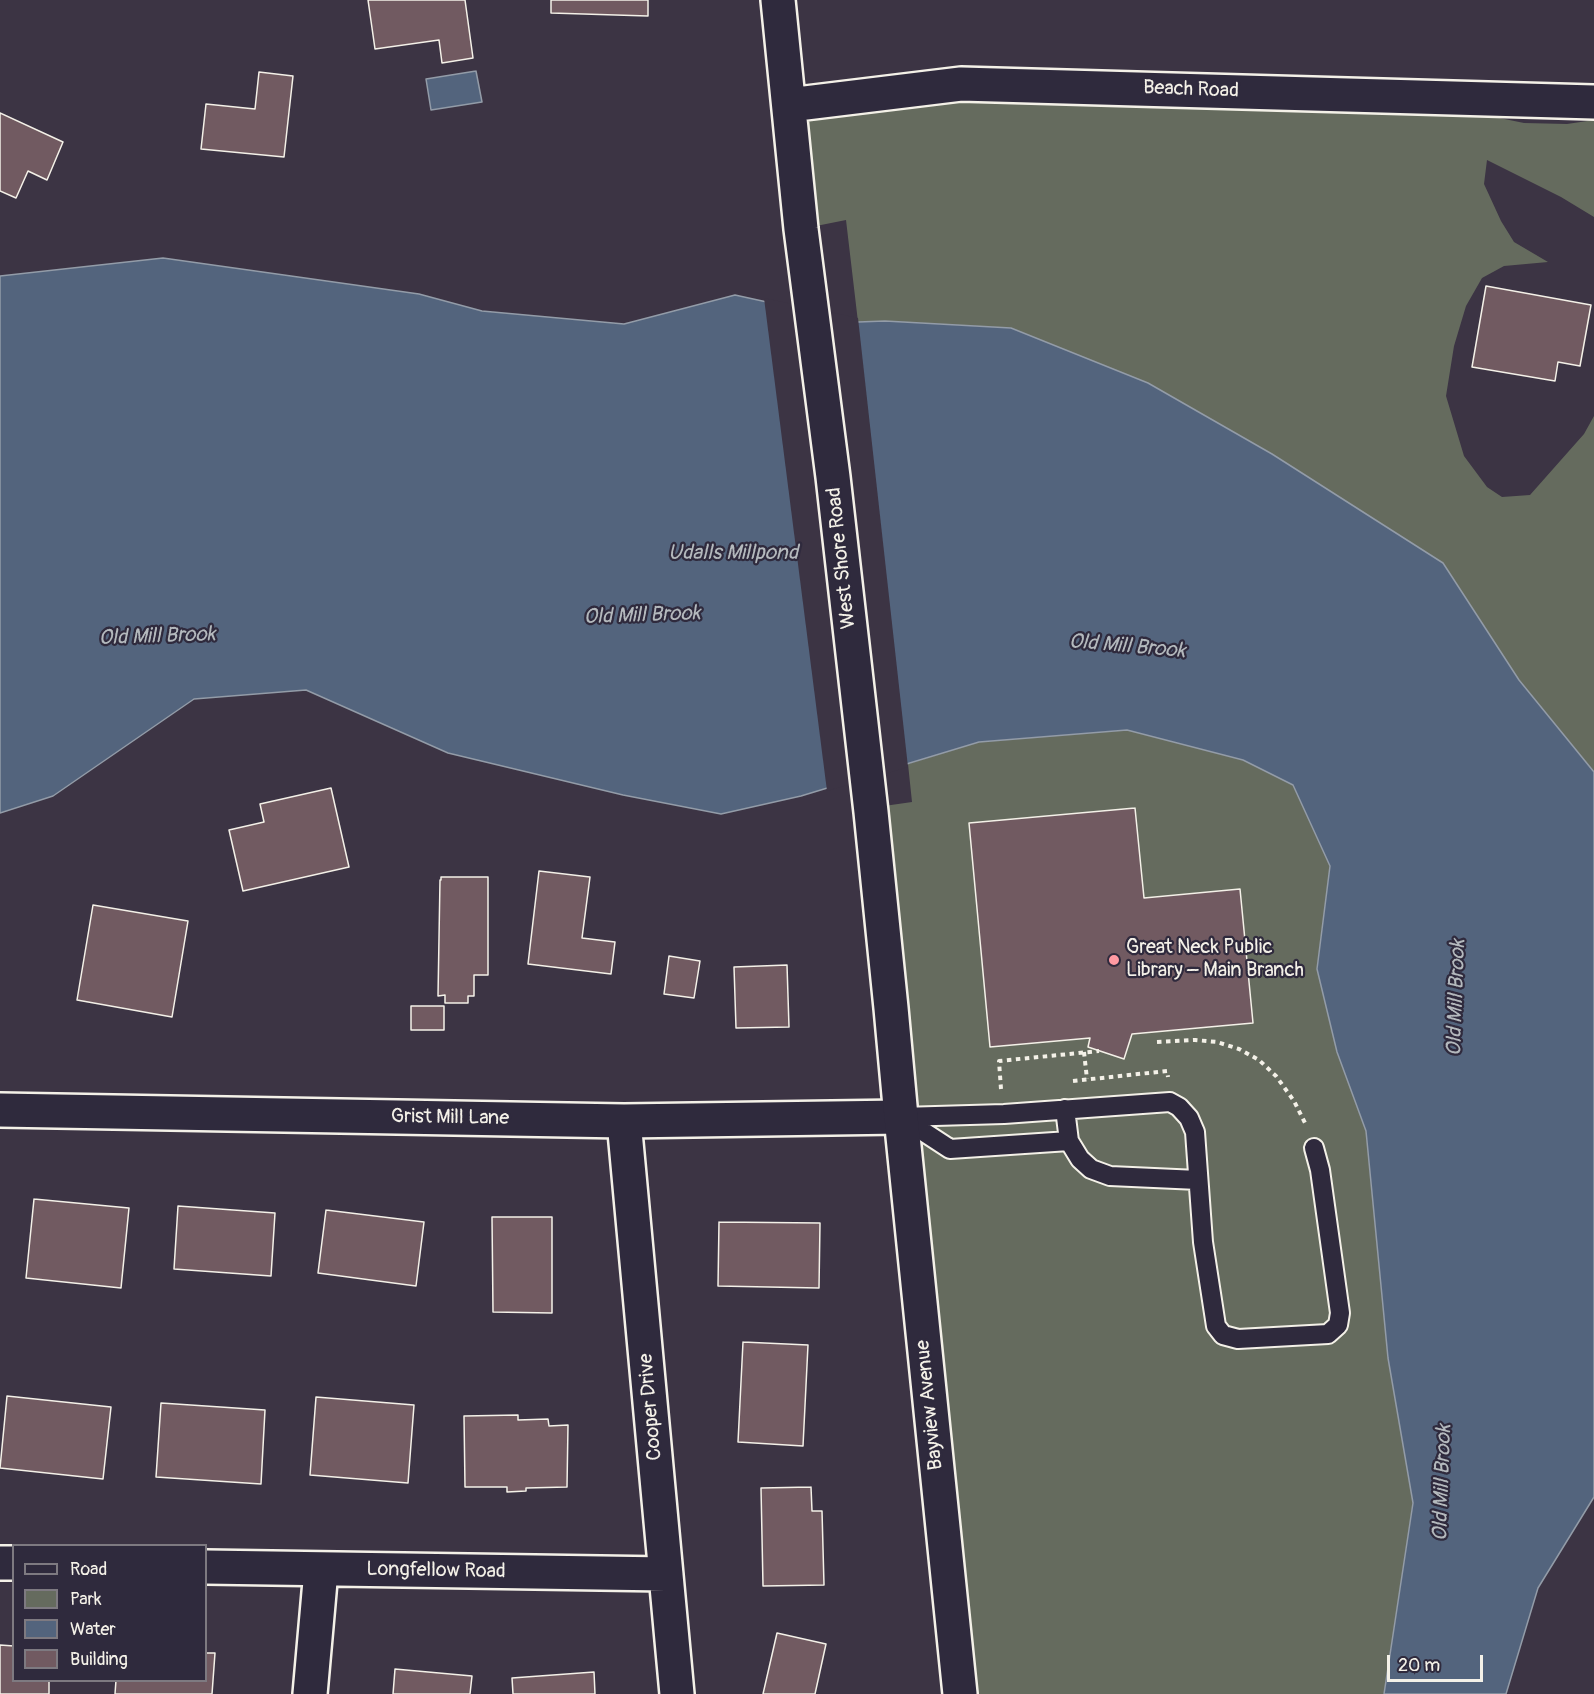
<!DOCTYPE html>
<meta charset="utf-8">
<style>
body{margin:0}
#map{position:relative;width:1594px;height:1694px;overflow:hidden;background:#3c3444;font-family:Pangolin,sans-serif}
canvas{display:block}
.legend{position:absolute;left:12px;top:1544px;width:195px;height:138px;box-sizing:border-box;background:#2f2a3d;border:2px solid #7e7a81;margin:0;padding:8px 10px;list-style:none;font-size:18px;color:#f4f1e8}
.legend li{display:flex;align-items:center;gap:12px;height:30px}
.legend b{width:30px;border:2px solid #7e7a81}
.scale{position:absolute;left:1387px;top:1655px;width:96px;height:27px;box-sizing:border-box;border:3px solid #f4f1e8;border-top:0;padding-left:8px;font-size:18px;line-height:21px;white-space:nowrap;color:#f4f1e8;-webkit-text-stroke:4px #2f2a3d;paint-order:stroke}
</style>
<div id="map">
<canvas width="1594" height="1694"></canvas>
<ul class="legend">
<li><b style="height:8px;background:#2f2a3d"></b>Road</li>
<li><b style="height:16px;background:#656b5e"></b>Park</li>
<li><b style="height:16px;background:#53647d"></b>Water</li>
<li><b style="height:16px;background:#715a61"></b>Building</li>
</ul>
<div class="scale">20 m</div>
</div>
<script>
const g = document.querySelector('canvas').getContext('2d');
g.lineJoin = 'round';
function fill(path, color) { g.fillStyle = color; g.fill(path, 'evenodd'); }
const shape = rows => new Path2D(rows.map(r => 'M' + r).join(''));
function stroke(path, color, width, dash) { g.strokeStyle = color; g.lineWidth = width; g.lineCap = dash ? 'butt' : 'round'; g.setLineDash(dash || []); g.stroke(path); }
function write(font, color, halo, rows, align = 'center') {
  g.font = font + ' Pangolin,sans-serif'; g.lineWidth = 4.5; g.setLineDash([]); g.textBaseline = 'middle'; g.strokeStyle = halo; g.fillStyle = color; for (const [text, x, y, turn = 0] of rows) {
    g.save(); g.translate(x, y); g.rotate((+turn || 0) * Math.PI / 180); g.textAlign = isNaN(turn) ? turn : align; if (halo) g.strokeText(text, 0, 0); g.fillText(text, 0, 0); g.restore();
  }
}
const green = shape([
 [961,84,1485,115,1524,123,1567,124,1594,120,1594,217,1561,197,1487,160,1484,184,1501,221,1514,242,1548,262,1504,266,1482,278,1466,306,1454,346,1446,396,1464,456,1487,487,1502,497,1530,495,1584,434,1594,416,1594,772,1519,680,1443,563,1272,454,1148,383,1011,328,885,321,858,322,846,220,801,229,789,105],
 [1127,730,1243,760,1293,785,1330,866,1317,969,1337,1052,1366,1131,1388,1358,1413,1503,1384,1694,960,1694,870,808,912,802,908,764,979,742]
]);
const water = shape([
 [476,71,482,102,431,110,426,79,476,71],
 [163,258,419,294,482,311,624,324,735,295,858,322,885,321,1011,328,1148,383,1272,454,1443,563,1519,680,1594,772,1594,1497,1538,1588,1506,1694,1384,1694,1413,1503,1388,1358,1366,1131,1337,1052,1317,969,1330,866,1293,785,1243,760,1127,730,979,742,801,796,721,814,623,795,448,753,306,690,194,699,53,796,0,813,0,276,163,258]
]);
const pier = shape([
 [764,298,858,318,908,767,827,791]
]);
const building = shape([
 [368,0,465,0,473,58,442,63,439,40,375,49,368,0],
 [551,0,648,0,648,16,551,13,551,0],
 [259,72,293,76,284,157,201,149,206,104,255,109,259,72],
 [0,113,63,142,47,180,28,171,16,198,0,191,0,113],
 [1486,286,1591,305,1580,366,1558,362,1555,381,1472,367,1486,286],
 [331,788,349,867,243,891,229,830,264,822,260,804,331,788],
 [1135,808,1144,898,1240,889,1253,1023,1132,1034,1124,1059,1088,1047,1090,1038,990,1047,969,823,1135,808],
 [539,871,590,877,582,938,615,942,611,974,528,964,539,871],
 [441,877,488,877,488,975,474,975,474,996,468,996,468,1003,445,1003,445,995,438,996,440,880,441,880,441,877],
 [93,905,188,921,172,1017,77,1000,93,905],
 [669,956,700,961,694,998,664,994,669,956],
 [787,965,789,1027,736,1028,734,967,787,965],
 [411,1006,444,1006,444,1030,411,1030,411,1006],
 [34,1199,129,1208,121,1288,26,1278,34,1199],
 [178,1206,275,1213,271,1276,174,1269,178,1206],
 [326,1210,424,1222,416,1286,318,1273,326,1210],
 [492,1217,552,1217,552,1313,493,1312,492,1217],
 [719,1222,820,1223,819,1288,718,1286,719,1222],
 [743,1342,808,1345,803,1446,738,1442,743,1342],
 [7,1396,111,1407,103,1479,0,1468,7,1396],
 [316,1397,414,1405,408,1483,310,1475,316,1397],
 [161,1403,265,1410,261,1484,156,1477,161,1403],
 [518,1415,518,1420,548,1419,549,1426,568,1425,567,1487,526,1488,526,1491,507,1492,507,1487,465,1487,464,1416,518,1415],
 [811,1487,812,1511,822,1511,824,1585,763,1586,761,1488,811,1487],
 [777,1633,826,1644,815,1694,763,1694,777,1633],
 [0,1645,14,1646,14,1680,49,1680,49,1694,0,1694,0,1645],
 [206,1653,215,1653,212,1694,115,1694,116,1680,206,1680,206,1653],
 [395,1669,472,1676,470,1694,393,1694,395,1669],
 [594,1672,595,1694,513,1694,512,1678,594,1672]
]);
const path = shape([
 [1157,1042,1195,1040,1217,1042,1239,1049,1259,1060,1276,1076,1294,1101,1306,1125],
 [1084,1052,1087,1079],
 [1073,1081,1167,1071,1168,1077],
 [1001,1089,999,1061,1099,1051]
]);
const lane = shape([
 [1065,1109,1069,1141,1080,1159,1091,1169,1110,1176,1198,1180],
 [1069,1141,950,1149,901,1117,1004,1114,1170,1102,1179,1107,1189,1118,1195,1132,1203,1242,1216,1326,1223,1335,1238,1339,1328,1334,1338,1325,1340,1313,1320,1170,1314,1148]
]);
const street = shape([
 [0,1110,624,1121,901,1117],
 [624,1121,677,1694],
 [0,1563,14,1563],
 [206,1567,666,1574],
 [310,1694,321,1570]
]);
const secondary = shape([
 [778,0,801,229,833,477,871,812,891,1008,901,1117,960,1694],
 [789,105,961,84,1594,102]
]);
const markers = [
 [1114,960,6,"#ff9aa2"]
];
const streetNames = [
 ["Beach Road",1191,90,2],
 ["West Shore Road",842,558,-96],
 ["Grist Mill Lane",450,1118,1],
 ["Bayview Avenue",930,1405,-96],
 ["Cooper Drive",651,1407,-95],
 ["Longfellow Road",436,1571,1]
];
const poiNames = [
 ["Great Neck Public",1126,948],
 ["Library – Main Branch",1126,971]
];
const waterNames = [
 ["Udalls Millpond",733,554],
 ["Old Mill Brook",642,616,-2],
 ["Old Mill Brook",157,637,-2],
 ["Old Mill Brook",1127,647,5],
 ["Old Mill Brook",1457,998,-88],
 ["Old Mill Brook",1443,1483,-88]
];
fill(green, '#656b5e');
fill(water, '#53647d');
stroke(water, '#939ca8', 1.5);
fill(pier, '#3c3444');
fill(building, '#715a61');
stroke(building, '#f4f1e8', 1.5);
stroke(lane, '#f4f1e8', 22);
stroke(street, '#f4f1e8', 38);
stroke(secondary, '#f4f1e8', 38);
stroke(path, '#f4f1e8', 4, [4.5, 4.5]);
stroke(lane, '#2f2a3d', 18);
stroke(street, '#2f2a3d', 33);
stroke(secondary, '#2f2a3d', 33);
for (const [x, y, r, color] of markers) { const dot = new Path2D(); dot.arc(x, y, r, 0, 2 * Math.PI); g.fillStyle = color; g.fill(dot); stroke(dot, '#2f2a3d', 2); }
write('20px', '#f4f1e8', '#2f2a3d', streetNames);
write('20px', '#f4f1e8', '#2f2a3d', poiNames, 'left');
write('italic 21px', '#b4b9bd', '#2f2a3d', waterNames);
</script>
